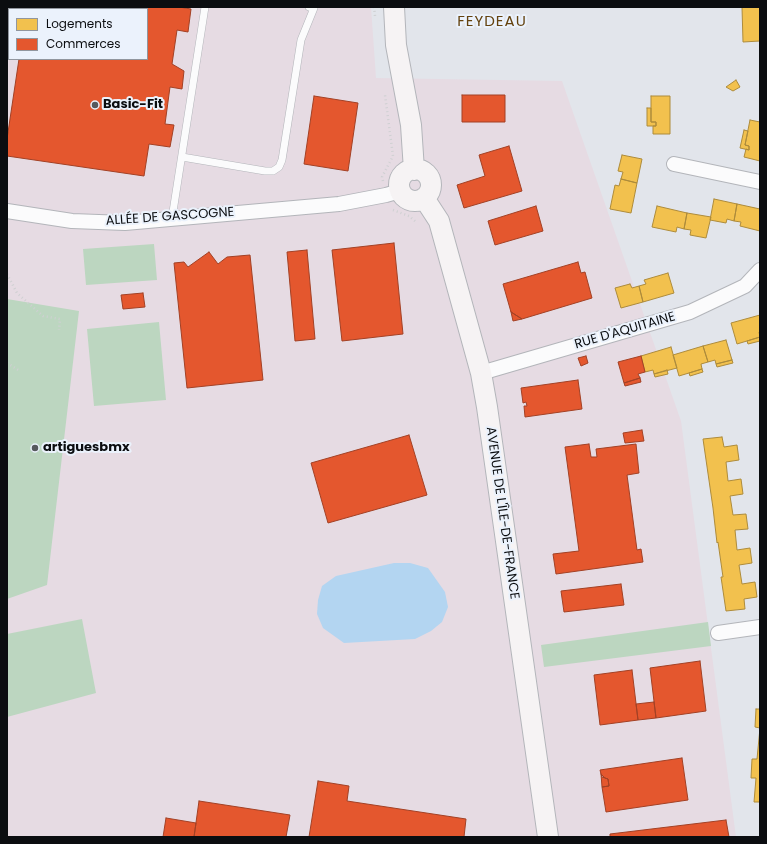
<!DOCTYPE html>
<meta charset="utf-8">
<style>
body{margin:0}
#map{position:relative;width:767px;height:844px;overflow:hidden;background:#e2e5eb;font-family:Poppins,sans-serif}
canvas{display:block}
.frame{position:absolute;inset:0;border:8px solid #0b0d10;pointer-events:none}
.legend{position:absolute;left:8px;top:8px;width:140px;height:52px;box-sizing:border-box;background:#ebf2fc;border:1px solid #91969e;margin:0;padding:5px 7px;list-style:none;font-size:12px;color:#0b0d10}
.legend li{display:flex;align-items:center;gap:8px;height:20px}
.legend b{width:20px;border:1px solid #91969e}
</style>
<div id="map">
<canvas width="767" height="844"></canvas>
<div class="frame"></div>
<ul class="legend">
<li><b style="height:11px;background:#f2c14e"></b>Logements</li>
<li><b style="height:11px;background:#e4572e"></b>Commerces</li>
</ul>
</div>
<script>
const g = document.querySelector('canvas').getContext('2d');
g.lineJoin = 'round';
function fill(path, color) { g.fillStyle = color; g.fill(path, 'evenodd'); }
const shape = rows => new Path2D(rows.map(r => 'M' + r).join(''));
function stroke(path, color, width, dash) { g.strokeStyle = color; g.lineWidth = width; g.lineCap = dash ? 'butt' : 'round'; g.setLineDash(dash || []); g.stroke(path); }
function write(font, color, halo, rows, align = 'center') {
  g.font = font + ' Poppins,sans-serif'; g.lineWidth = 4; g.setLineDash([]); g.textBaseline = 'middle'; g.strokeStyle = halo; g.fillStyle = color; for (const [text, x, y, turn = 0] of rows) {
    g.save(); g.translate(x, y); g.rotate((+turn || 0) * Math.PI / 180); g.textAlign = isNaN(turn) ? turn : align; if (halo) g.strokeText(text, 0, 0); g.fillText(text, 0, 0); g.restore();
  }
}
const commercial = shape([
 [7,7,371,7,376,78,562,81,681,421,736,837,7,837],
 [9,9,147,9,147,59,9,59]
]);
const green = shape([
 [154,244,157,280,86,285,83,249],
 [7,299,79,311,47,585,7,599],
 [159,322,166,400,94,406,87,329],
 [82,619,96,693,7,717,7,634],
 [708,622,711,646,544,667,541,645]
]);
const water = shape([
 [394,563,410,563,428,568,445,592,448,607,442,622,431,631,415,639,344,643,323,628,317,614,318,600,322,586,336,576]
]);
const homes = shape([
 [742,7,760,7,760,41,743,42,742,7],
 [736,80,740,87,733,91,726,87,736,80],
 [651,96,670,96,670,134,653,134,653,126,656,126,656,122,651,122,651,96],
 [647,108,651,108,651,122,656,122,656,126,647,126,647,108],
 [750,120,760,122,760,161,744,157,746,149,749,150,749,146,745,145,750,120],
 [744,130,748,131,745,145,749,146,749,150,740,148,744,130],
 [622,155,642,159,637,183,621,179,623,172,618,171,622,155],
 [621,179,637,183,631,213,610,209,615,185,619,186,621,179],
 [714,199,737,204,734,221,727,219,726,223,710,220,714,199],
 [737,204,760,209,760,231,740,226,741,222,734,221,737,204],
 [657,206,687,213,684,229,677,227,676,232,652,227,657,206],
 [687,213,711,217,706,238,690,235,691,230,684,229,687,213],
 [668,273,674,293,643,302,639,286,646,284,644,280,668,273],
 [630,284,632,288,639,286,643,302,621,308,615,288,630,284],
 [760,315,760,332,759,332,760,337,737,344,731,323,760,315],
 [760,337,760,341,748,344,747,341,760,337],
 [726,340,732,360,716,364,715,360,708,362,703,346,726,340],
 [703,346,708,362,701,364,702,369,679,376,673,355,703,346],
 [671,347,677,368,654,374,653,370,645,372,641,356,671,347],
 [732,360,733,363,717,367,716,364,732,360],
 [702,369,703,372,690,376,689,373,702,369],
 [667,370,668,374,655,377,654,374,667,370],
 [722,437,724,447,737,445,739,460,726,462,728,481,741,479,743,494,730,496,733,515,746,514,748,529,735,530,737,550,750,548,752,563,739,565,742,584,755,582,757,597,744,599,745,609,726,611,721,577,723,577,718,542,717,543,713,508,703,439,722,437],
 [756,709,760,709,760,728,755,727,756,709],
 [760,728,760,802,754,802,756,778,751,778,752,759,757,759,760,728]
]);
const shops = shape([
 [28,7,179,7,191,9,188,32,177,30,172,64,184,71,182,89,170,87,165,124,174,125,170,147,149,144,144,176,7,156,7,139,19,59,147,59,147,9,27,9,28,7],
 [462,95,505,95,505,122,462,122,462,95],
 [314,96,358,103,348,171,304,164,314,96],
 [509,146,522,191,464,208,457,185,485,176,479,155,509,146],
 [536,206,543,231,495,245,488,221,536,206],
 [394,243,403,334,342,341,332,250,394,243],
 [307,250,315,339,295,341,287,252,307,250],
 [209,252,218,264,227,257,250,255,263,380,187,388,174,263,184,262,188,267,209,252],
 [578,262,581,273,585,272,592,298,522,319,511,312,503,284,578,262],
 [143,293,145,307,123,309,121,295,143,293],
 [511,312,522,319,513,321,511,312],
 [586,356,588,363,581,366,578,358,586,356],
 [641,356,645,372,638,374,640,378,624,383,618,362,641,356],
 [640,378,641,382,625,386,624,383,640,378],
 [578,380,582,409,525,417,524,406,527,406,526,402,523,403,521,388,578,380],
 [642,430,644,441,625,443,623,433,642,430],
 [409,435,427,495,328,523,311,463,409,435],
 [589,444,591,457,597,457,596,449,636,444,639,473,627,475,637,550,641,549,643,562,556,574,553,554,579,551,565,447,589,444],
 [621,584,624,605,564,612,561,591,621,584],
 [700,661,706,711,656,718,650,668,700,661],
 [632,670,638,720,600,725,594,675,632,670],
 [654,702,656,718,638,720,636,704,654,702],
 [682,758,688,800,606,812,602,787,609,786,608,779,602,777,601,774,600,770,682,758],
 [601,774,605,778,608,779,609,786,602,787,601,774],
 [318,781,349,786,347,801,466,819,464,837,309,837,318,781],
 [199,801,290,815,286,837,194,837,199,801],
 [166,818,196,823,194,837,163,837,166,818],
 [726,820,729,837,610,837,610,834,726,820]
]);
const path = shape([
 [374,7,375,16],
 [383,181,382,177,393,156,385,95],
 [393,210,409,216,416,222],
 [7,274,17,293,43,316,60,319,59,330],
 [7,363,20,371]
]);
const lane = shape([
 [182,157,265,171,273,171,279,167,282,160,301,40,314,8,309,7],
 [172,218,205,7]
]);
const street = shape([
 [674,164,760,182],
 [7,211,72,221,125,223,339,204,386,195,400,191],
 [481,373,690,312,745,286,760,270],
 [718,633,760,627]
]);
const secondary = shape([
 [394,7,396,45,411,125,414,170],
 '399 185a16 16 0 1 1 32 0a16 16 0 1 1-32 0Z',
 [424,198,439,221,481,373,487,407,548,837]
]);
const markers = [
 [95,105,4,"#56595d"],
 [35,448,4,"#56595d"]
];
const poiNames = [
 ["Basic-Fit",103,105],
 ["artiguesbmx",43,448]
];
const streetNames = [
 ["ALLÉE DE GASCOGNE",170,217,-4],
 ["RUE D'AQUITAINE",625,331,-16],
 ["AVENUE DE L'ÎLE-DE-FRANCE",502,513,82]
];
const quarterNames = [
 ["FEYDEAU",492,22]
];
fill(commercial, '#e6dbe3');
fill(green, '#bcd6c0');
fill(water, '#b3d5f1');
fill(homes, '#f2c14e');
stroke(homes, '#ad8b3b', 1);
fill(shops, '#e4572e');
stroke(shops, '#a34125', 1);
stroke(lane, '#b3b5ba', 8);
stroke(street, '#b3b5ba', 16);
stroke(secondary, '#b3b5ba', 22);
stroke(path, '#cfd0d2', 2.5, [1, 3]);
stroke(lane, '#fbfbfc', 7);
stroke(street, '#fbfbfc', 14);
stroke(secondary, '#f6f3f4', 20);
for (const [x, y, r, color] of markers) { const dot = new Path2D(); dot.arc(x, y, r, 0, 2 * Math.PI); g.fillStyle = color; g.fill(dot); stroke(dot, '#ebf2fc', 1.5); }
write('bold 13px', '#0b0d10', '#ebf2fc', poiNames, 'left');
write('13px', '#0b0d10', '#ebf2fc', streetNames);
g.letterSpacing = '1px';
write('15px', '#65430f', '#ebf2fc', quarterNames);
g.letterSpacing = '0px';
</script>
